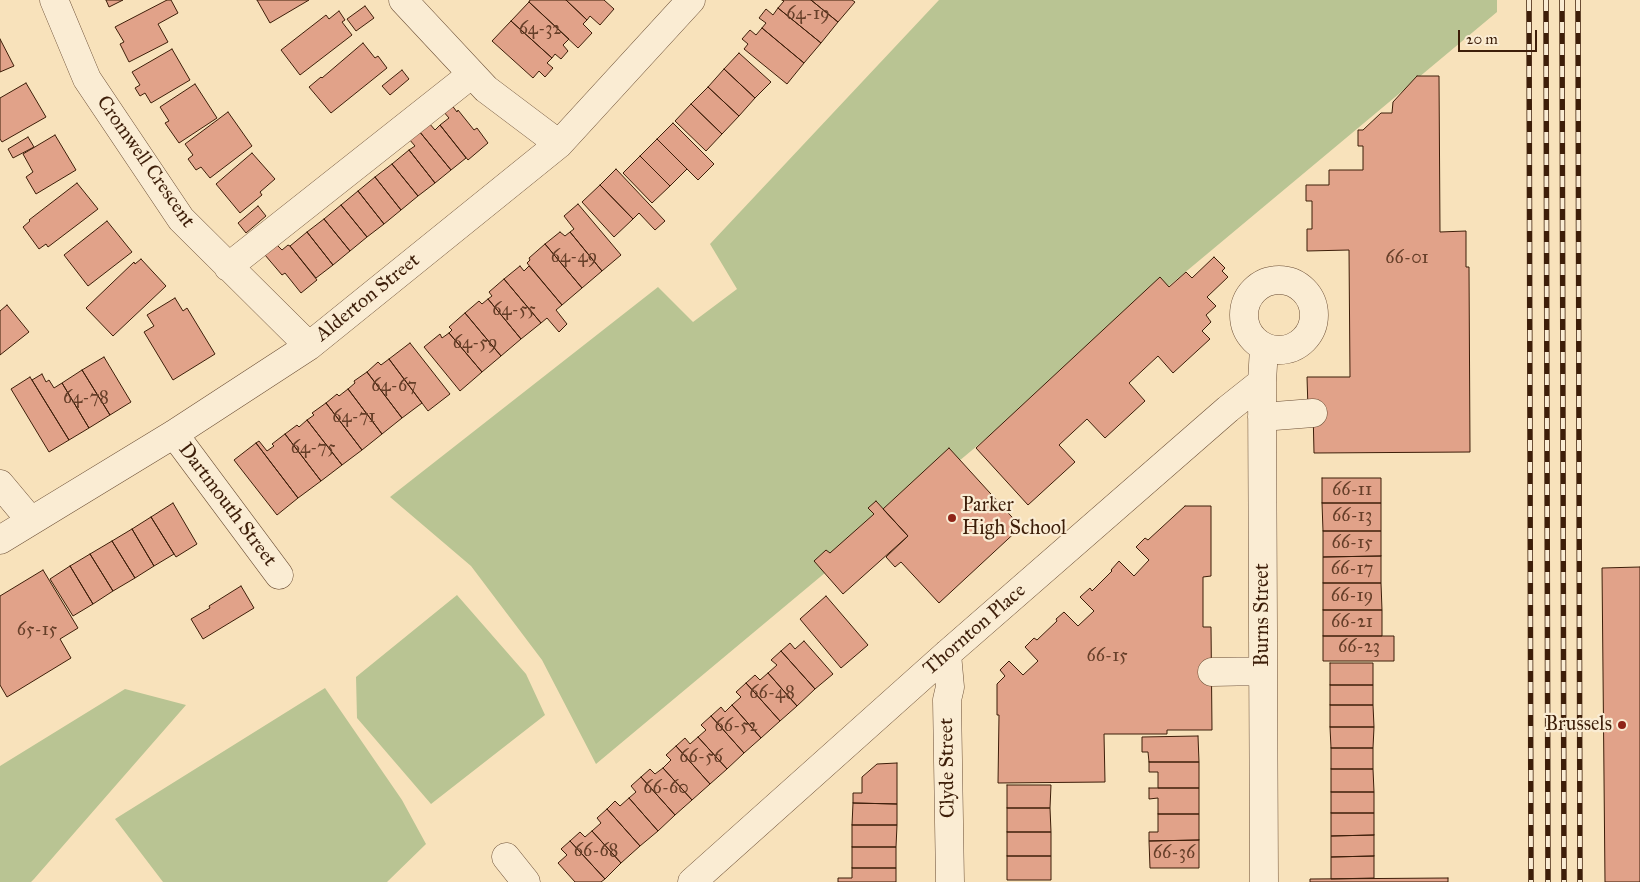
<!DOCTYPE html>
<style>
body{margin:0}
#map{position:relative;width:1640px;height:882px;overflow:hidden;background:#f8e2bb;font-family:"IM FELL Great Primer",serif}
canvas{display:block}
.scale{position:absolute;left:1458px;top:30px;width:79px;height:22px;box-sizing:border-box;border:2px solid #3d1e09;border-top:0;padding-left:6px;font-size:15px;line-height:18px;white-space:nowrap;color:#3d1e09;-webkit-text-stroke:4px #faecd3;paint-order:stroke}
</style>
<div id="map">
<canvas width="1640" height="882"></canvas>
<div class="scale">20 m</div>
</div>
<script>
const g = document.querySelector('canvas').getContext('2d');
g.lineJoin = 'round';
function fill(path, color) { g.fillStyle = color; g.fill(path, 'evenodd'); }
const shape = rows => new Path2D(rows.map(r => 'M' + r).join(''));
function stroke(path, color, width, dash) { g.strokeStyle = color; g.lineWidth = width; g.lineCap = dash ? 'butt' : 'round'; g.setLineDash(dash || []); g.stroke(path); }
function write(font, color, halo, rows, align = 'center') {
  g.font = font + ' "IM FELL Great Primer",serif'; g.lineWidth = 4.5; g.setLineDash([]); g.textBaseline = 'middle'; g.strokeStyle = halo; g.fillStyle = color; for (const [text, x, y, turn = 0] of rows) {
    g.save(); g.translate(x, y); g.rotate((+turn || 0) * Math.PI / 180); g.textAlign = isNaN(turn) ? turn : align; if (halo) g.strokeText(text, 0, 0); g.fillText(text, 0, 0); g.restore();
  }
}
const green = shape([
 [939,0,1497,0,1497,12,596,764,542,660,471,566,390,497,658,287,693,322,737,289,710,244],
 [457,595,526,674,545,715,431,804,357,718,356,677],
 [325,688,402,800,426,844,387,882,163,882,115,819],
 [125,689,186,705,34,879,31,882,0,882,0,766]
]);
const building = shape([
 [106,0,123,0,109,7,106,0],
 [167,0,171,0,178,13,158,24,168,42,129,62,120,44,124,42,115,27,167,0],
 [257,0,309,0,270,23,257,0],
 [530,0,566,0,587,20,583,24,592,33,578,48,529,2,530,0],
 [566,0,604,0,614,9,600,25,590,16,587,20,566,0],
 [782,0,811,0,838,22,821,43,778,8,784,1,782,0],
 [811,0,852,0,855,2,838,22,811,0],
 [529,2,569,39,563,45,568,51,561,59,555,54,552,58,511,21,529,2],
 [365,6,374,18,356,31,347,19,365,6],
 [778,8,821,43,804,63,762,28,766,23,759,18,766,9,773,15,778,8],
 [339,11,345,20,342,22,352,35,300,75,281,50,326,15,329,19,339,11],
 [511,21,552,58,547,63,553,68,545,77,539,71,533,78,492,41,511,21],
 [762,28,804,63,787,84,744,49,748,44,742,39,750,30,756,35,762,28],
 [0,39,14,66,0,72,0,39],
 [363,43,375,58,378,56,387,68,331,113,309,87,321,77,322,78,363,43],
 [172,49,190,80,151,103,145,93,140,96,135,88,140,85,132,72,172,49],
 [739,53,771,82,755,98,724,69,739,53],
 [724,69,755,98,739,116,708,87,724,69],
 [402,70,409,79,390,95,382,86,402,70],
 [1417,76,1439,76,1440,232,1466,231,1466,267,1469,267,1470,452,1314,453,1313,409,1308,409,1307,377,1350,377,1349,250,1307,251,1307,229,1312,229,1312,201,1306,201,1306,185,1329,185,1329,170,1363,170,1363,146,1358,146,1358,130,1363,130,1381,113,1392,113,1393,102,1417,76],
 [26,83,46,117,2,142,0,139,0,98,26,83],
 [195,84,217,118,179,143,165,123,169,121,160,107,195,84],
 [708,87,739,116,722,134,691,104,708,87],
 [451,104,457,112,458,110,474,130,477,128,488,143,468,160,440,125,449,118,443,111,451,104],
 [691,104,722,134,706,151,675,121,691,104],
 [228,112,252,146,210,178,201,167,196,170,188,159,193,155,185,144,228,112],
 [429,123,435,130,440,125,466,158,451,170,419,131,429,123],
 [673,123,714,164,698,180,657,139,673,123],
 [419,131,451,170,435,183,409,150,415,146,409,139,419,131],
 [55,135,76,170,36,194,26,177,33,172,23,154,55,135],
 [28,137,34,147,13,158,8,149,28,137],
 [657,139,687,169,670,186,640,156,657,139],
 [409,150,435,183,418,196,392,164,409,150],
 [252,153,275,179,260,192,262,195,240,213,216,184,252,153],
 [640,156,670,186,652,203,623,173,640,156],
 [392,164,418,196,401,210,375,177,392,164],
 [616,169,665,221,655,230,639,213,633,219,600,185,616,169],
 [375,177,401,210,384,224,358,191,375,177],
 [77,183,98,209,48,247,46,244,39,249,23,227,30,221,29,220,77,183],
 [600,185,633,219,614,237,582,202,600,185],
 [358,191,384,224,367,237,341,205,358,191],
 [578,204,621,255,602,271,570,232,574,229,564,216,578,204],
 [341,205,367,237,350,251,324,219,341,205],
 [258,206,266,216,246,233,238,223,258,206],
 [324,219,350,251,333,265,307,232,324,219],
 [107,221,132,252,88,286,64,255,107,221],
 [307,232,333,265,316,278,290,246,307,232],
 [560,232,565,236,570,232,602,271,582,288,545,244,560,232],
 [545,244,582,288,562,305,527,263,530,260,529,258,545,244],
 [277,245,282,250,288,245,290,246,317,280,301,293,285,273,282,275,265,255,277,245],
 [1214,257,1225,268,1222,271,1228,277,1207,297,1216,306,1206,315,1211,322,1202,331,1210,339,1173,373,1158,356,1129,383,1145,401,1105,438,1087,419,1059,445,1075,462,1028,505,976,448,1160,277,1169,287,1186,272,1192,278,1214,257],
 [141,259,166,286,113,336,86,308,134,262,135,264,141,259],
 [520,266,524,271,529,266,562,305,556,310,567,324,559,332,547,318,541,323,504,279,520,266],
 [504,279,541,323,521,339,488,299,492,296,489,292,504,279],
 [175,298,183,311,187,308,215,354,173,380,144,332,154,326,147,315,175,298],
 [488,299,521,339,501,356,465,313,479,301,482,304,488,299],
 [7,305,29,332,0,355,0,311,7,305],
 [465,313,501,356,482,372,449,333,452,330,449,327,465,313],
 [449,333,482,372,460,391,424,347,440,334,442,338,449,333],
 [410,343,450,394,428,411,389,359,410,343],
 [104,357,131,402,110,415,82,370,104,357],
 [389,359,422,403,402,418,367,372,378,362,381,365,389,359],
 [82,370,110,415,89,428,62,383,82,370],
 [367,372,402,418,382,434,348,389,355,383,354,381,367,372],
 [42,374,46,382,49,380,54,388,62,383,89,428,69,440,32,380,42,374],
 [30,377,69,440,49,452,11,389,30,377],
 [348,389,382,434,362,450,326,403,337,394,339,396,348,389],
 [326,403,362,450,342,465,307,420,314,415,312,413,326,403],
 [307,420,342,465,321,481,285,434,297,425,299,427,307,420],
 [285,434,321,481,298,498,256,443,259,441,267,451,274,446,272,444,285,434],
 [256,443,298,498,277,515,234,460,256,443],
 [949,448,1021,527,939,603,901,562,895,567,886,557,908,536,883,509,949,448],
 [1322,478,1381,478,1381,503,1322,503,1322,478],
 [876,501,908,536,843,594,814,561,826,550,830,553,874,514,868,508,876,501],
 [173,503,197,544,176,557,151,517,173,503],
 [1322,503,1381,503,1381,531,1323,531,1322,503],
 [1185,506,1211,506,1211,576,1203,577,1203,627,1211,627,1212,730,1167,730,1167,734,1104,734,1105,782,998,783,999,715,997,715,997,684,1005,676,1000,670,1009,661,1023,675,1038,661,1025,647,1034,638,1037,640,1057,621,1056,619,1064,612,1078,626,1094,611,1080,597,1090,588,1092,591,1112,571,1111,570,1119,561,1134,576,1149,560,1136,547,1145,538,1148,540,1185,506],
 [151,517,174,554,154,566,132,529,151,517],
 [132,529,154,566,135,578,112,541,132,529],
 [1323,531,1381,531,1381,556,1323,557,1323,531],
 [112,541,135,578,113,591,90,554,112,541],
 [90,554,113,591,93,604,70,566,90,554],
 [1381,556,1381,583,1323,583,1323,557,1381,556],
 [70,566,93,604,73,616,50,579,70,566],
 [1640,567,1640,882,1605,882,1602,568,1640,567],
 [43,570,78,628,60,639,71,658,7,697,0,685,0,596,43,570],
 [1323,583,1381,583,1382,610,1323,610,1323,583],
 [241,586,254,608,203,639,191,619,210,608,209,606,241,586],
 [826,596,868,645,841,668,800,619,826,596],
 [1323,610,1382,610,1382,636,1323,636,1323,610],
 [1323,636,1394,636,1394,661,1323,661,1323,636],
 [804,641,833,674,815,689,781,651,790,643,795,649,804,641],
 [781,651,815,689,797,706,768,673,777,665,771,660,781,651],
 [1330,663,1373,663,1373,685,1330,685,1330,663],
 [768,673,797,706,780,721,746,683,755,675,760,680,768,673],
 [746,683,780,721,761,738,732,705,741,697,736,692,746,683],
 [1330,685,1373,685,1373,705,1330,705,1330,685],
 [732,705,761,738,744,753,711,716,721,707,725,712,732,705],
 [1330,705,1373,705,1374,727,1330,727,1330,705],
 [711,716,744,753,727,769,698,737,706,730,701,725,711,716],
 [1330,727,1374,727,1373,748,1331,748,1330,727],
 [1198,736,1199,762,1149,762,1148,752,1142,752,1142,737,1198,736],
 [698,737,727,769,710,784,676,746,685,738,690,744,698,737],
 [676,746,710,784,692,800,663,768,671,760,666,755,676,746],
 [1331,748,1373,748,1373,769,1331,769,1331,748],
 [1149,762,1199,762,1199,788,1158,788,1158,772,1149,772,1149,762],
 [897,763,897,804,853,803,853,793,862,793,862,777,877,764,897,763],
 [663,768,692,800,675,815,641,777,650,769,655,774,663,768],
 [1331,769,1373,769,1374,792,1331,792,1331,769],
 [641,777,675,815,658,831,629,798,636,792,631,786,641,777],
 [1007,785,1051,785,1050,808,1007,808,1007,785],
 [1149,788,1199,788,1199,814,1158,814,1158,798,1149,799,1149,788],
 [1331,792,1374,792,1374,813,1331,813,1331,792],
 [629,798,658,831,640,846,607,809,615,801,620,806,629,798],
 [853,803,897,804,897,825,852,825,853,803],
 [1007,808,1050,808,1051,832,1007,832,1007,808],
 [607,809,640,846,621,863,592,831,601,823,597,818,607,809],
 [1331,813,1374,813,1374,835,1331,836,1331,813],
 [1158,814,1199,814,1199,840,1149,841,1149,832,1158,832,1158,814],
 [852,825,897,825,896,847,852,847,852,825],
 [592,831,621,863,605,879,570,841,580,832,585,837,592,831],
 [1007,832,1051,832,1051,856,1007,856,1007,832],
 [1374,835,1374,856,1331,857,1331,836,1374,835],
 [1199,840,1199,868,1150,868,1149,841,1199,840],
 [570,841,605,879,601,882,575,882,558,863,567,855,561,849,570,841],
 [852,847,896,847,896,868,852,868,852,847],
 [1007,856,1051,856,1051,880,1007,880,1007,856],
 [1374,856,1374,878,1331,879,1331,857,1374,856],
 [852,868,896,868,896,882,838,882,838,878,852,878,852,868],
 [1448,878,1448,882,1310,882,1310,879,1448,878]
]);
const minor = shape([
 [54,0,87,79,181,219,309,346],
 [403,0,486,89,559,144],
 [228,267,472,74],
 '1244 315a35 35 0 1 1 70 0a35 35 0 1 1-70 0Z',
 [1262,417,1313,413],
 [174,434,279,575],
 [0,484,31,521],
 [0,540,174,434,309,346,559,144,691,0],
 [947,654,950,687,947,700,950,882],
 [1212,672,1263,671],
 [506,857,526,882],
 [692,882,947,654,1228,409,1262,382],
 [1264,882,1262,382,1264,348]
]);
const rail = shape([
 [1529,0,1531,882],
 [1546,0,1548,882],
 [1562,0,1564,882],
 [1578,0,1580,882]
]);
const markers = [
 [952,518,5,"#8f2418"],
 [1622,725,5,"#8f2418"]
];
const numberNames = [
 ["64-19",808,15],
 ["64-32",540,30],
 ["64-49",574,258],
 ["66-01",1407,259],
 ["64-55",514,311],
 ["64-59",475,344],
 ["64-67",394,387],
 ["64-78",86,399],
 ["64-71",354,418],
 ["64-75",313,449],
 ["66-11",1352,491],
 ["66-13",1352,517],
 ["66-15",1352,544],
 ["66-17",1352,570],
 ["66-19",1352,597],
 ["66-21",1352,623],
 ["65-15",37,631],
 ["66-23",1359,648],
 ["66-15",1107,657],
 ["66-48",772,694],
 ["66-52",736,727],
 ["66-56",701,758],
 ["66-60",666,789],
 ["66-68",596,852],
 ["66-36",1174,854]
];
const streetNames = [
 ["Cromwell Crescent",145,162,55],
 ["Alderton Street",368,298,-39],
 ["Dartmouth Street",227,505,53],
 ["Burns Street",1263,615,-90],
 ["Thornton Place",975,630,-41],
 ["Clyde Street",948,768,-91]
];
const poiNames = [
 ["Parker",962,506],
 ["High School",962,529],
 ["Brussels",1612,725,"right"]
];
fill(green, '#b9c493');
fill(building, '#e1a289');
stroke(building, '#3d1e09', 1);
stroke(minor, '#6c4f36', 29);
stroke(minor, '#faecd3', 28);
stroke(rail, '#3d1e09', 5.5);
stroke(rail, '#faecd3', 4, [11]);
for (const [x, y, r, color] of markers) { const dot = new Path2D(); dot.arc(x, y, r, 0, 2 * Math.PI); g.fillStyle = color; g.fill(dot); stroke(dot, '#faecd3', 2); }
write('18px', '#663f29', null, numberNames);
write('20px', '#3d1e09', '#faecd3', streetNames);
write('20px', '#3d1e09', '#faecd3', poiNames, 'left');
</script>
